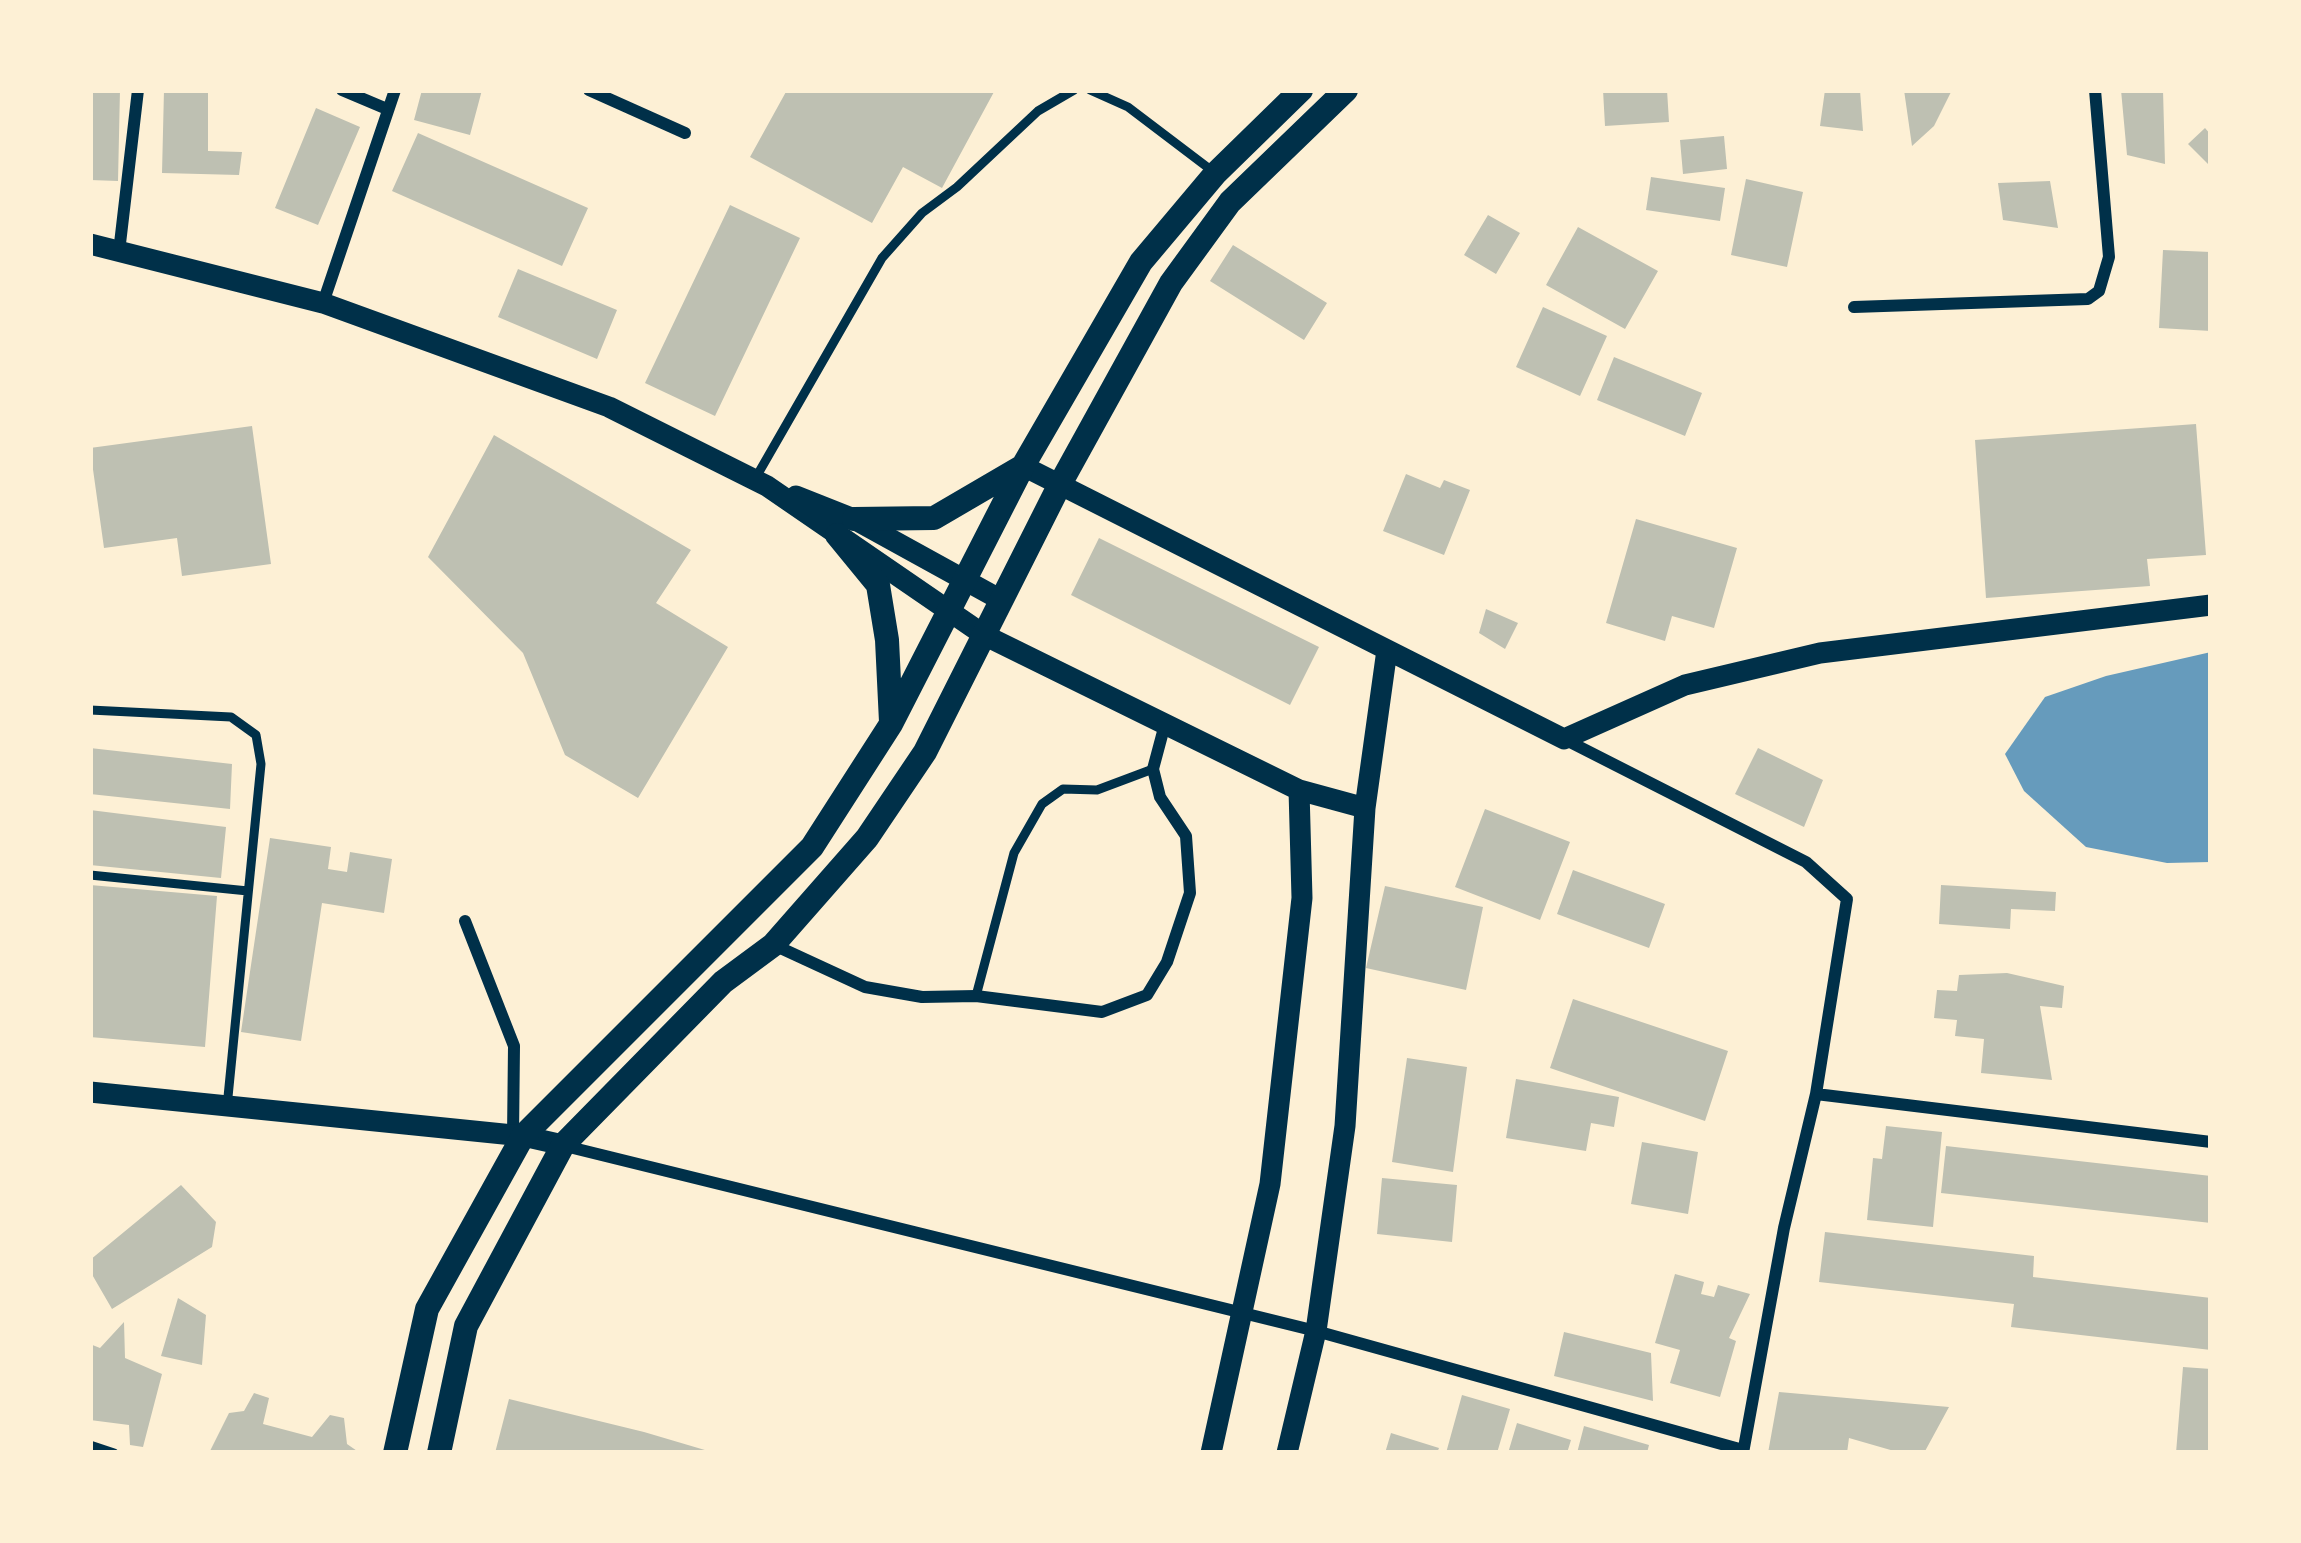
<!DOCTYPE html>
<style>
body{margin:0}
#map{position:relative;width:2301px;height:1543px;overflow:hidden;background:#fdf0d5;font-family:"Space Grotesk",sans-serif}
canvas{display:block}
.frame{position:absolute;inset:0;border:93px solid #fdf0d5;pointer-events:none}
</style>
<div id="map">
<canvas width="2301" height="1543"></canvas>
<div class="frame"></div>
</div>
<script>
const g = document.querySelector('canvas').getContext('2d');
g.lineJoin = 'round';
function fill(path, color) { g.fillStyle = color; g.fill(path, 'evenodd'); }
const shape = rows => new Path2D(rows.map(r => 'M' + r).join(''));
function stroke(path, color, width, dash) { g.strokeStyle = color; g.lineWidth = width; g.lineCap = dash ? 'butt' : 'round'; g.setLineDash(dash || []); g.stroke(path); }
const water = shape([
 [2211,652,2211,862,2167,863,2086,847,2024,791,2005,754,2045,697,2106,676]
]);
const building = shape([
 [90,90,120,90,118,181,90,180],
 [164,90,208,90,208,151,242,152,239,175,162,173],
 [422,90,482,90,470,135,414,120],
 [787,90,995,90,942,188,903,167,872,223,750,157],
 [1603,90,1667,90,1669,122,1605,126],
 [1825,90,1860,90,1863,131,1820,126],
 [1904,90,1952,90,1934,126,1912,146],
 [2121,90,2163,90,2165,164,2127,155],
 [316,108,360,127,318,225,275,208],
 [2205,128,2211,135,2211,167,2188,144],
 [418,133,588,208,562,266,392,191],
 [1724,136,1727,169,1683,174,1680,140],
 [1651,177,1725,188,1720,221,1646,210],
 [1746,179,1803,192,1787,267,1731,255],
 [2050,181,2058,228,2003,220,1998,183],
 [730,205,800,238,715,416,645,383],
 [1488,215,1520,233,1496,274,1464,255],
 [1578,227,1658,271,1625,329,1546,285],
 [1233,245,1327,303,1304,340,1210,281],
 [2163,250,2211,252,2211,331,2159,328],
 [518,269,617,310,597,359,498,317],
 [1543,307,1607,336,1580,396,1516,367],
 [1614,357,1702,393,1685,436,1597,400],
 [2196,424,2206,555,2147,559,2150,586,1986,598,1975,440],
 [252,426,271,564,182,576,177,538,104,548,90,448],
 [494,435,691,550,656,603,728,647,638,798,565,755,523,653,428,557],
 [1406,474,1440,488,1444,480,1470,490,1444,555,1383,531],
 [1636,519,1737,548,1714,628,1672,616,1665,641,1606,623],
 [1099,538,1319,647,1290,705,1071,595],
 [1486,609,1518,623,1505,649,1479,633],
 [90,748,232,764,230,809,90,794],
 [1758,748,1823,780,1804,827,1735,794],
 [1485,809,1570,842,1540,920,1455,887],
 [90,810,226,827,221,878,90,865],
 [270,838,331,847,328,869,347,872,350,852,392,859,384,913,322,903,301,1041,241,1032],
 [1573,870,1665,904,1649,948,1557,914],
 [90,885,217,896,205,1047,90,1037],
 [1941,885,2056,892,2055,911,2011,909,2010,929,1939,924],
 [1385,886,1483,907,1466,990,1366,968],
 [2007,973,2064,986,2062,1008,2040,1006,2052,1080,1981,1073,1984,1039,1955,1036,1957,1020,1934,1018,1937,990,1957,991,1959,975],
 [1573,999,1728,1051,1705,1121,1550,1068],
 [1407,1058,1467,1067,1453,1172,1392,1162],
 [1516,1079,1619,1097,1614,1127,1591,1123,1586,1151,1506,1138],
 [1886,1126,1942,1132,1933,1227,1867,1220,1873,1158,1882,1159],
 [1642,1142,1698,1152,1688,1214,1631,1204],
 [1946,1146,2211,1176,2211,1223,1941,1193],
 [1382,1178,1457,1185,1452,1242,1377,1234],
 [181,1185,216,1222,212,1247,112,1309,90,1271,90,1260],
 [1825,1232,2034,1256,2033,1277,2211,1298,2211,1350,2011,1327,2014,1304,1819,1282],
 [1675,1274,1704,1282,1701,1294,1714,1297,1718,1285,1750,1294,1729,1338,1736,1341,1720,1397,1670,1383,1680,1350,1655,1343],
 [178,1298,206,1315,202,1365,161,1356],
 [124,1322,125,1358,162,1374,143,1447,130,1445,129,1425,90,1420,90,1344,100,1348],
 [1564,1332,1651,1353,1653,1401,1554,1376],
 [2183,1367,2211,1369,2211,1453,2176,1453],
 [1779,1392,1949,1407,1924,1453,1901,1453,1849,1438,1847,1453,1768,1453],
 [254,1393,269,1398,263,1424,312,1437,330,1415,344,1418,347,1444,360,1453,209,1453,229,1413,244,1411],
 [1462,1395,1510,1409,1497,1453,1446,1453],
 [509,1399,644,1432,715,1453,495,1453],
 [1517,1423,1571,1440,1567,1453,1508,1453],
 [1584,1426,1649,1445,1647,1453,1577,1453],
 [1391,1433,1439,1448,1437,1453,1385,1453]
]);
const service = shape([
 [1090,90,1128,107,1215,173],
 [755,479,882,258,922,213,957,187,1038,111,1074,90],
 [90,710,231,717,256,735,261,764,227,1107],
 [90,875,248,891],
 [976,996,1014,853,1042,804,1063,789,1097,790,1153,769],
 [90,1445,114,1453]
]);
const minor = shape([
 [342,90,387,109],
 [589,90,685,133],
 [119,252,138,90],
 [323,303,395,90],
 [1854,307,2088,299,2099,291,2109,257,2095,90],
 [1564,739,1806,862,1847,899,1816,1094,1784,1228,1743,1453],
 [465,921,514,1046,513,1136],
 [774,945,865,987,922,997,976,996,1102,1012,1147,995,1167,962,1190,893,1186,836,1160,797,1153,769,1165,724],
 [1816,1094,2211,1142],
 [565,1146,1316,1331,1743,1450]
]);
const tertiary = shape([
 [90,244,323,303,609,407,767,486,984,635,1299,790,1365,808],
 [1023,466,1564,739,1685,685,1820,653,2211,605],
 [796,496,854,519,1001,600],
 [90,1092,523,1136,563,1145],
 [1211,1453,1270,1184,1302,898,1299,790],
 [1287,1453,1316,1331,1345,1126,1365,808,1387,650]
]);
const secondary = shape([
 [854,519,934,518,1023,466],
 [837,535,878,585,887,640,891,722],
 [395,1453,427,1309,523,1136,812,847,891,724,1023,466,1141,262,1215,174,1301,90],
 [439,1453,466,1326,563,1145,723,982,773,945,867,838,925,752,1059,486,1171,283,1230,202,1346,90]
]);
fill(water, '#669bbc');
fill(building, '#bec0b2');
stroke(service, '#003049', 9);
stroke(minor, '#003049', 12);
stroke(tertiary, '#003049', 21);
stroke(secondary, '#003049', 24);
</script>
